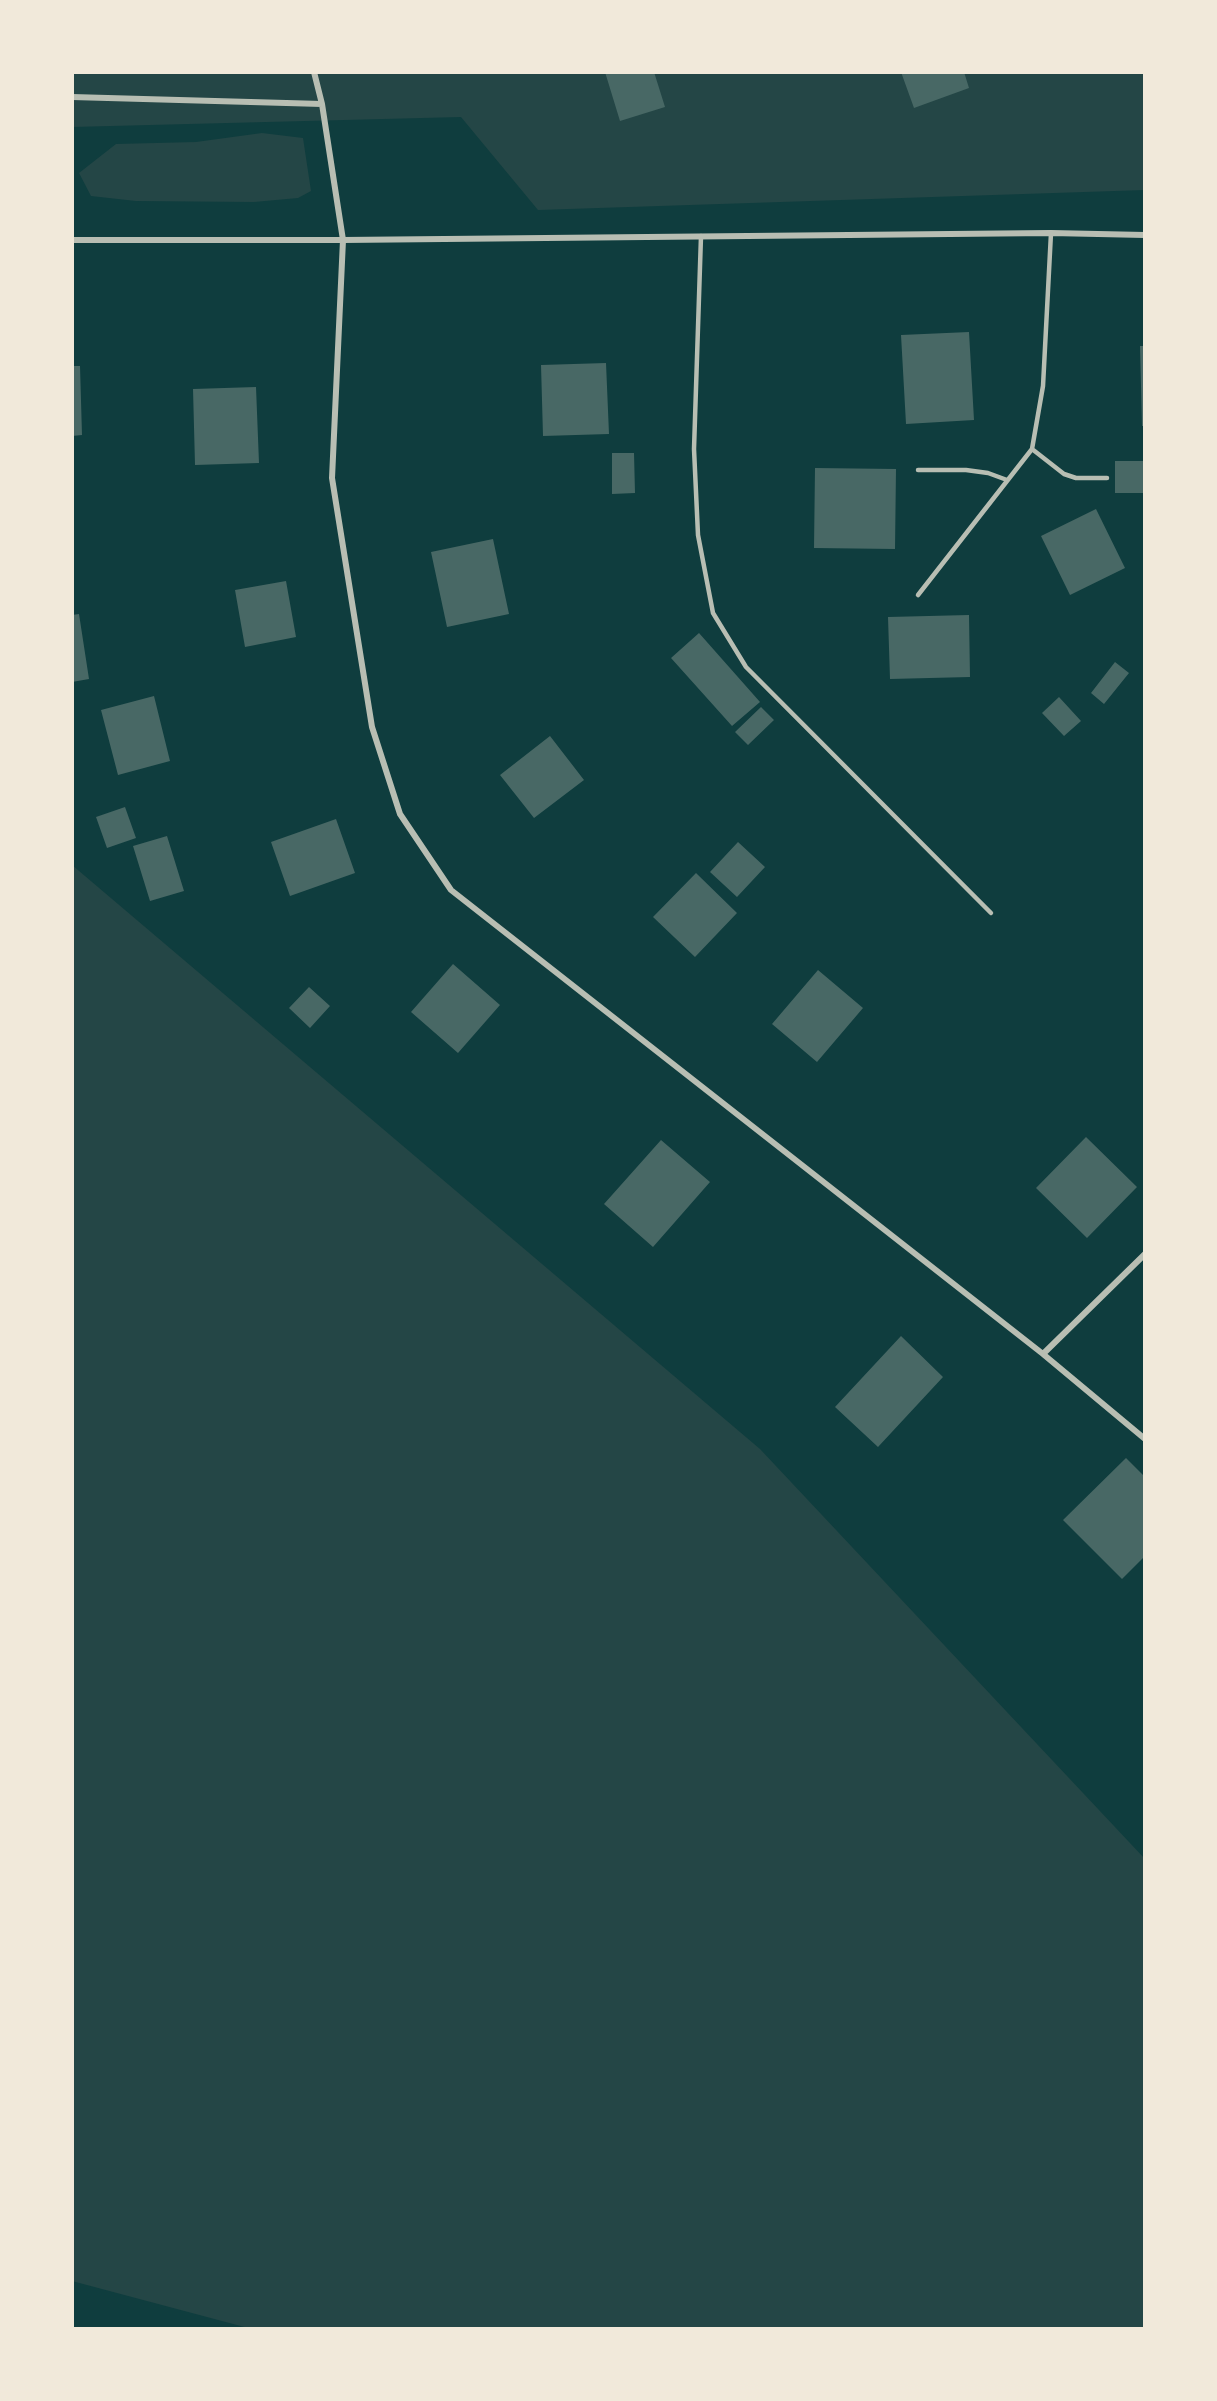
<!DOCTYPE html>
<style>
body{margin:0}
#map{position:relative;width:1217px;height:2401px;overflow:hidden;background:#0f3d3e;font-family:"DejaVu Sans",sans-serif}
canvas{display:block}
.frame{position:absolute;inset:0;border:74px solid #f1e9da;pointer-events:none}
</style>
<div id="map">
<canvas width="1217" height="2401"></canvas>
<div class="frame"></div>
</div>
<script>
const g = document.querySelector('canvas').getContext('2d');
g.lineJoin = 'round';
function fill(path, color) { g.fillStyle = color; g.fill(path, 'evenodd'); }
const shape = rows => new Path2D(rows.map(r => 'M' + r).join(''));
function stroke(path, color, width, dash) { g.strokeStyle = color; g.lineWidth = width; g.lineCap = dash ? 'butt' : 'round'; g.setLineDash(dash || []); g.stroke(path); }
const green = shape([
 [72,72,1145,72,1145,190,538,210,461,117,72,127],
 [262,133,303,138,311,191,298,198,254,202,136,201,91,196,79,173,116,144,196,142],
 [72,865,760,1449,1145,1859,1145,2329,252,2329,72,2281]
]);
const building = shape([
 [605,72,654,72,665,107,620,121],
 [901,72,964,72,969,88,914,108],
 [969,332,974,420,906,424,901,335],
 [1140,346,1145,346,1145,426,1142,426],
 [606,363,609,434,543,436,541,365],
 [72,366,80,366,82,435,72,436],
 [256,387,259,463,195,465,193,389],
 [612,453,634,453,635,493,612,494],
 [1115,461,1145,461,1145,493,1115,493],
 [815,468,896,469,895,549,814,548],
 [1096,509,1125,568,1070,595,1041,536],
 [493,539,509,614,447,627,431,552],
 [286,581,296,637,245,647,235,590],
 [79,614,89,679,72,682,72,615],
 [969,615,970,677,890,679,888,617],
 [699,633,760,702,732,726,671,658],
 [1115,662,1129,673,1104,704,1091,693],
 [154,696,170,761,118,775,101,710],
 [1059,697,1081,721,1064,736,1042,713],
 [761,707,774,720,748,745,735,732],
 [550,736,584,780,534,818,500,775],
 [125,807,136,838,107,848,96,817],
 [336,819,355,873,290,896,271,842],
 [167,836,184,891,150,901,133,846],
 [738,842,765,867,737,897,710,872],
 [696,873,737,913,695,957,653,917],
 [453,964,500,1005,458,1053,411,1012],
 [818,970,863,1008,817,1062,772,1024],
 [309,987,330,1006,310,1028,289,1008],
 [1086,1137,1137,1187,1087,1238,1036,1188],
 [661,1140,710,1182,653,1247,604,1204],
 [901,1336,943,1377,878,1447,835,1407],
 [1126,1458,1145,1477,1145,1556,1122,1579,1063,1520]
]);
const service = shape([
 [701,236,694,449,698,535,713,613,746,667,991,913],
 [1032,449,1064,474,1076,478,1107,478],
 [918,470,966,470,988,473,1007,480],
 [918,595,1032,449,1043,386,1051,233]
]);
const minor = shape([
 [314,72,322,104,343,240,332,478,372,727,400,814,451,890,1043,1354,1145,1439],
 [72,97,322,104],
 [72,240,343,240,1051,233,1145,235],
 [1043,1354,1145,1254]
]);
fill(green, '#244646');
fill(building, '#486865');
stroke(service, '#b8beb3', 4.5);
stroke(minor, '#b8beb3', 6);
</script>
